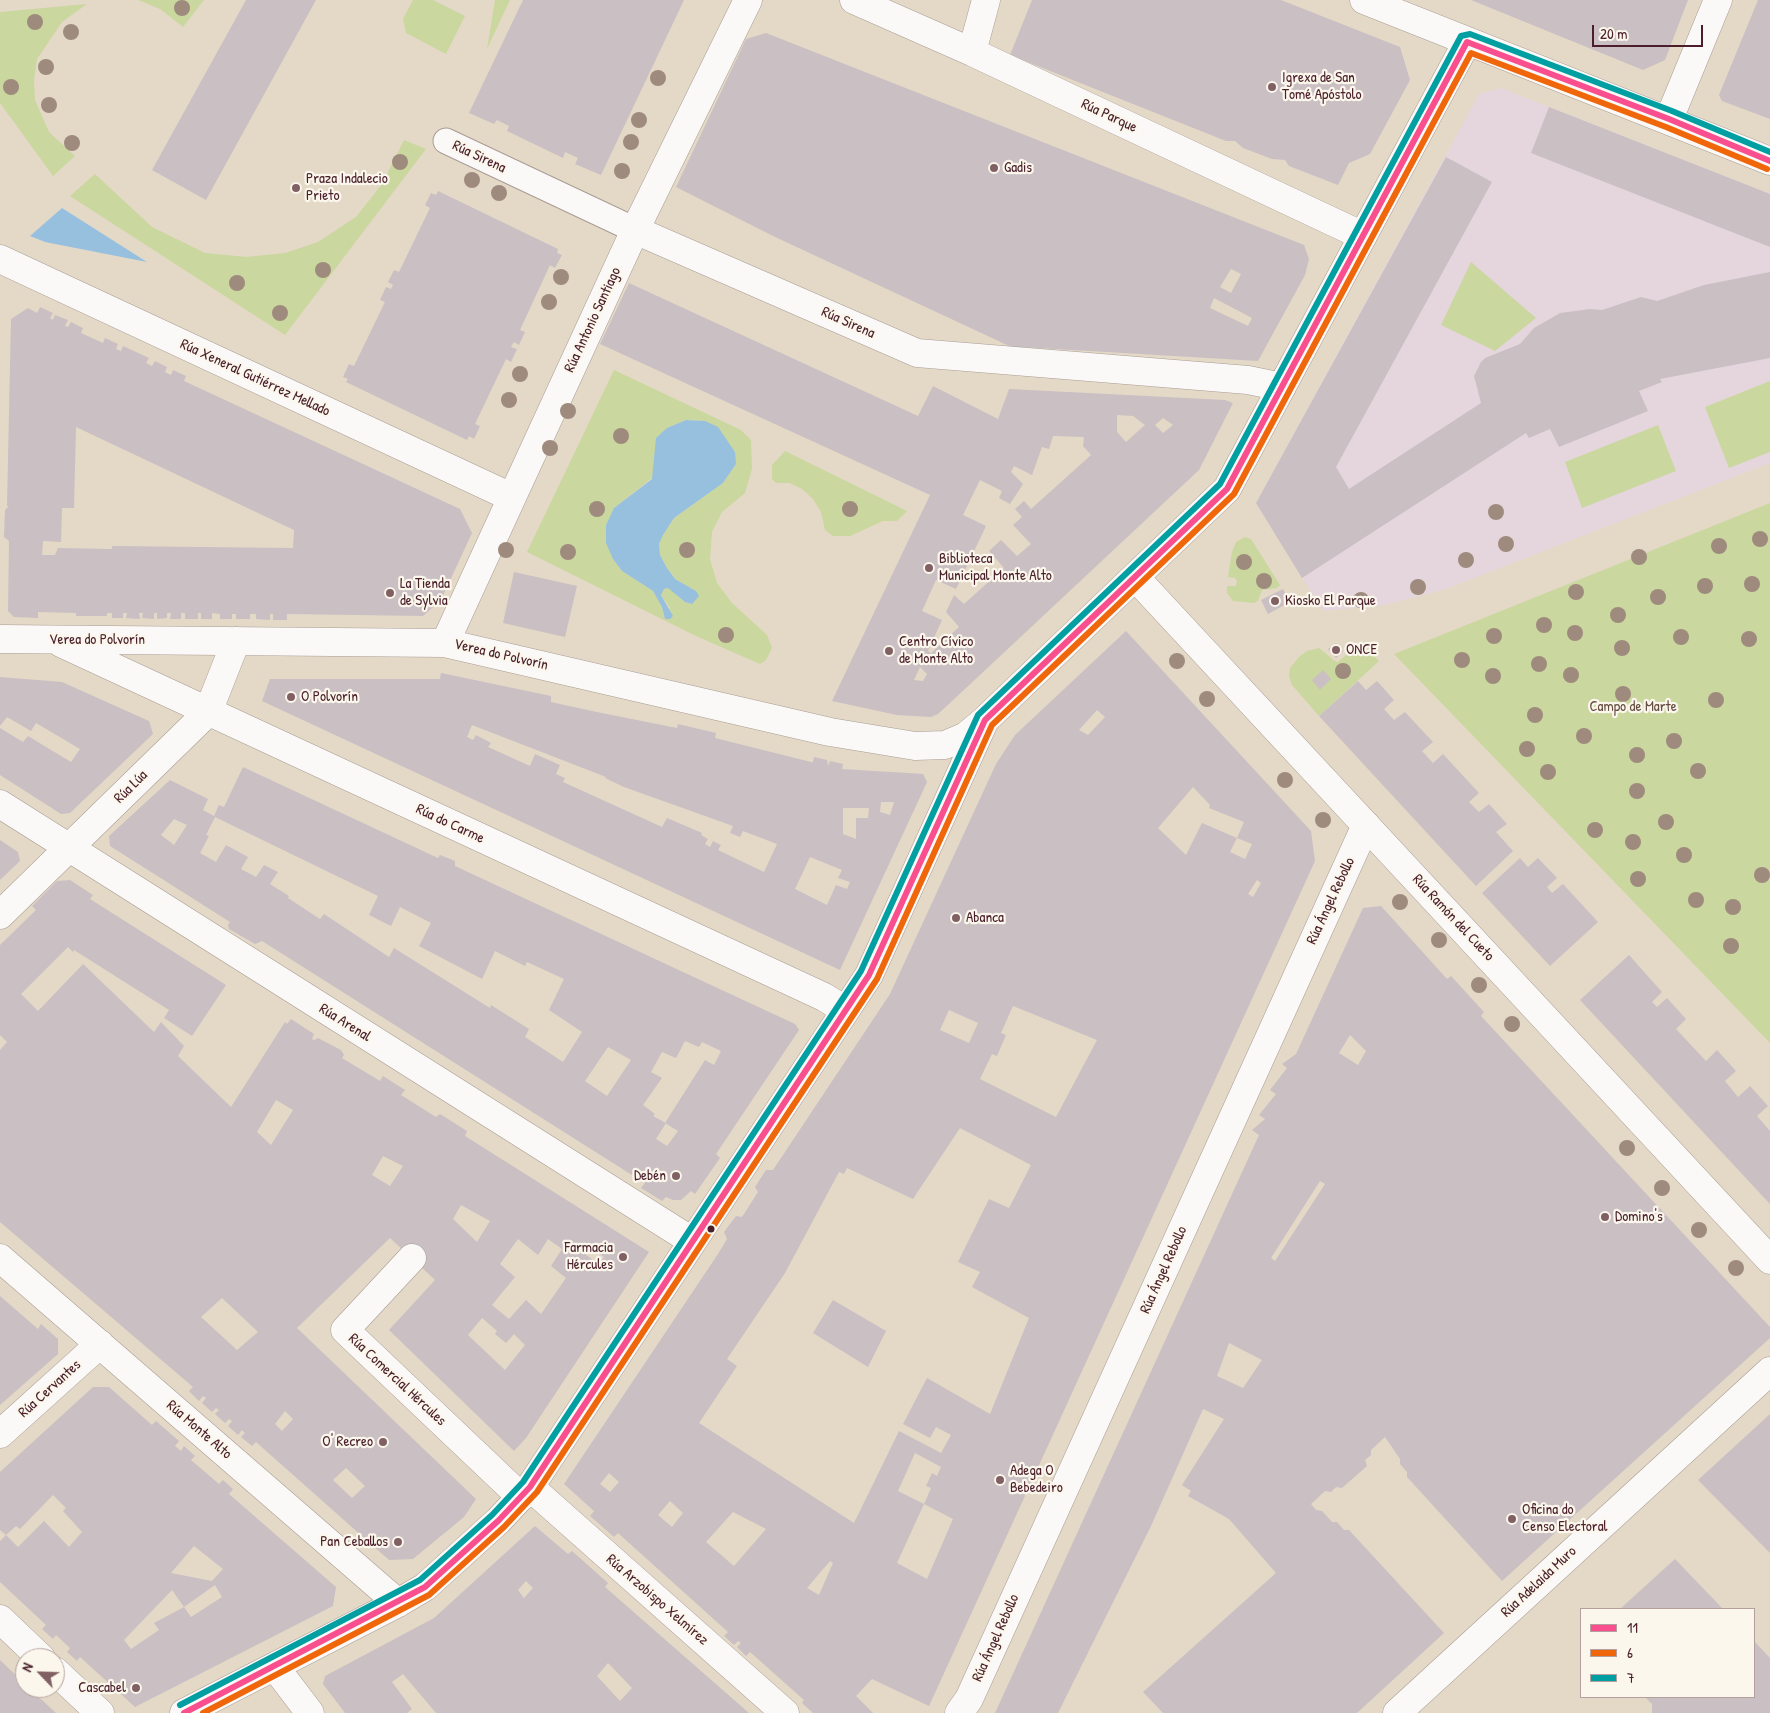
<!DOCTYPE html>
<meta charset="utf-8">
<style>
body{margin:0}
#map{position:relative;width:1770px;height:1713px;overflow:hidden;background:#e4d9c7;font-family:"Patrick Hand",sans-serif}
canvas{display:block}
.legend{position:absolute;left:1580px;top:1608px;width:175px;height:90px;box-sizing:border-box;background:#fbf7ec;border:1px solid #b4a19f;margin:0;padding:6px 9px;list-style:none;font-size:15px;color:#4a1f2b}
.legend li{display:flex;align-items:center;gap:10px;height:25px}
.legend b{width:25px;border:1px solid #b4a19f}
.north{position:absolute;left:15px;top:1648px;width:50px;height:50px;box-sizing:border-box;background:#fbf7ec;border:1px solid #b4a19f;border-radius:50%;rotate:294deg;font-size:14px;font-weight:700;line-height:20px;text-align:center;color:#4a1f2b}
.north::after{content:'';display:block;margin:auto;width:18px;height:22px;background:#806062;clip-path:polygon(50% 0,100% 100%,50% 72%,0 100%)}
.scale{position:absolute;left:1592px;top:25px;width:111px;height:22px;box-sizing:border-box;border:2px solid #4a1f2b;border-top:0;padding-left:6px;font-size:15px;line-height:18px;white-space:nowrap;color:#4a1f2b;-webkit-text-stroke:4px #fbf7ec;paint-order:stroke}
</style>
<div id="map">
<canvas width="1770" height="1713"></canvas>
<ul class="legend">
<li><b style="height:6px;background:#f94f8e"></b>11</li>
<li><b style="height:6px;background:#f0670b"></b>6</li>
<li><b style="height:6px;background:#019fa2"></b>7</li>
</ul>
<div class="north">N</div>
<div class="scale">20 m</div>
</div>
<script>
const g = document.querySelector('canvas').getContext('2d');
g.lineJoin = 'round';
function fill(path, color) { g.fillStyle = color; g.fill(path, 'evenodd'); }
const shape = rows => new Path2D(rows.map(r => 'M' + r).join(''));
function stroke(path, color, width, dash) { g.strokeStyle = color; g.lineWidth = width; g.lineCap = dash ? 'butt' : 'round'; g.setLineDash(dash || []); g.stroke(path); }
function write(font, color, halo, rows, align = 'center') {
  g.font = font + ' "Patrick Hand",sans-serif'; g.lineWidth = 4.5; g.setLineDash([]); g.textBaseline = 'middle'; g.strokeStyle = halo; g.fillStyle = color; for (const [text, x, y, turn = 0] of rows) {
    g.save(); g.translate(x, y); g.rotate((+turn || 0) * Math.PI / 180); g.textAlign = isNaN(turn) ? turn : align; if (halo) g.strokeText(text, 0, 0); g.fillText(text, 0, 0); g.restore();
  }
}
const built = shape([
 [1501,88,1770,194,1770,463,1443,590,1380,606,1323,611,1256,503,1479,94]
]);
const green = shape([
 [138,0,204,0,183,27,160,9],
 [413,0,433,0,465,16,446,54,406,33,403,19],
 [495,0,510,0,487,49],
 [87,4,62,22,37,59,34,80,35,100,49,132,75,156,53,176,0,103,0,12],
 [404,140,426,149,285,335,70,196,95,174,152,227,205,253,246,257,285,253,318,242,356,217,382,184],
 [1471,262,1536,318,1495,351,1441,325],
 [614,370,741,430,751,440,752,469,745,493,722,512,712,532,710,559,717,583,732,603,767,635,772,648,766,660,760,664,696,636,527,552],
 [686,420,705,421,736,464,723,483,674,518,663,535,659,544,660,555,667,568,675,579,696,591,691,604,685,602,668,587,664,589,661,595,670,608,665,619,662,607,653,591,622,571,613,559,614,508,652,478,667,428],
 [1770,381,1770,452,1729,468,1705,407],
 [1658,425,1676,471,1582,508,1565,462],
 [785,451,907,511,897,521,883,521,850,536,833,536,825,530,821,512,813,499,802,489,790,483,776,483,772,479,772,465],
 [1770,503,1770,1043,1394,654],
 [1245,537,1251,539,1280,585,1277,588,1262,590,1258,601,1254,603,1233,601,1227,593,1227,586,1236,586,1237,581,1235,578,1228,577,1232,552,1236,542],
 [1319,648,1335,661,1338,662,1354,648,1370,652,1379,661,1319,716,1292,685,1289,676,1290,668,1299,657,1307,651]
]);
const water = shape([
 [62,208,147,262,45,242,30,236],
 [686,420,705,421,718,427,735,452,736,464,723,483,674,518,663,535,659,544,660,555,667,568,675,579,696,591,699,596,692,604,685,602,668,588,664,589,661,595,673,616,670,619,665,619,662,607,653,591,622,571,613,559,606,543,606,525,614,508,652,479,656,438,667,428]
]);
const building = shape([
 [246,0,316,0,206,200,152,170],
 [523,0,684,0,601,175,575,164,578,158,565,152,563,158,507,131,509,126,497,120,494,124,469,113],
 [1032,0,1281,0,1400,47,1410,80,1370,154,1349,163,1338,185,1289,166,1285,160,1272,159,1243,148,1235,141,1226,141,1010,55],
 [1471,0,1688,0,1665,60,1643,70],
 [1758,0,1770,0,1770,119,1722,101,1719,95],
 [766,33,1304,245,1309,259,1305,275,1258,361,1022,347,1020,351,773,236,676,187,746,39],
 [1231,269,1241,274,1231,293,1220,287],
 [1214,298,1252,318,1248,326,1210,308],
 [1549,107,1770,194,1770,247,1531,153],
 [1446,157,1492,182,1336,467,1349,489,1481,403,1474,376,1481,362,1485,358,1520,344,1534,328,1560,313,1590,309,1602,310,1641,297,1657,301,1704,285,1770,272,1770,358,1660,379,1662,382,1639,391,1648,411,1559,447,1550,429,1529,438,1526,433,1302,578,1256,503],
 [438,191,558,249,557,253,562,255,555,268,550,265,520,330,525,332,519,345,514,342,512,345,511,347,517,349,511,362,506,359,475,424,480,426,474,439,469,436,467,440,346,382,348,379,343,377,349,364,354,366,385,302,380,300,386,287,391,289,393,285,388,282,394,270,399,272,430,208,425,205,431,193,436,195],
 [629,283,918,416,933,386,998,419,1009,389,1225,400,1233,403,1199,470,965,689,938,714,931,717,897,715,832,701,930,495,600,344],
 [1117,415,1133,416,1145,425,1126,442,1117,432],
 [1163,418,1173,425,1163,433,1155,425],
 [1053,436,1084,437,1083,446,1091,455,1031,509,1024,501,1015,509,1022,517,1013,525,1031,544,1017,556,1001,540,989,551,1004,568,964,604,954,595,946,612,959,627,931,653,928,651,942,620,922,611,936,580,956,589,986,526,963,515,980,480,1002,491,999,498,1010,504,1023,484,1011,472,1014,466,1032,475,1042,447,1049,449],
 [920,667,927,674,923,681,914,680],
 [40,307,53,313,50,318,53,320,55,315,68,320,65,326,68,327,71,322,83,328,81,333,103,343,105,338,118,344,116,349,121,351,123,346,149,358,146,363,152,366,155,361,167,367,165,372,171,375,173,370,186,376,184,381,460,509,472,533,441,600,423,616,287,614,287,620,273,620,273,614,270,614,270,620,256,619,256,614,250,614,250,619,236,619,236,614,232,614,232,619,220,619,220,614,212,613,212,619,201,619,201,613,198,613,198,619,185,619,185,613,181,613,181,619,170,619,171,613,167,613,167,618,157,619,157,613,154,613,154,619,142,618,143,613,139,613,140,619,126,618,127,613,123,613,123,618,112,618,112,613,107,613,107,616,76,616,76,613,38,612,38,618,14,617,8,611,9,541,4,537,5,510,9,506,7,506,11,319,28,308,37,313],
 [76,427,294,530,293,548,112,546,112,549,58,548,55,555,42,555,43,541,61,542,62,508,74,508],
 [514,572,577,586,565,637,503,623],
 [1283,589,1290,602,1268,614,1261,600],
 [1126,631,1311,831,1315,861,929,1706,872,1679,856,1696,873,1713,813,1713,802,1703,804,1700,750,1652,746,1656,737,1647,741,1643,738,1641,734,1645,724,1636,728,1632,618,1533,614,1537,590,1516,594,1511,564,1484,718,1254,727,1239,724,1232,736,1216,742,1217,758,1192,755,1187,766,1170,773,1170,890,994,996,764,1015,735],
 [1097,710,1105,717,1088,735,1079,730],
 [1193,787,1210,805,1209,808,1244,822,1237,838,1252,844,1245,859,1230,852,1237,838,1202,823,1186,855,1158,828],
 [1257,880,1261,883,1253,897,1248,894],
 [1013,1006,1097,1040,1056,1117,980,1079,992,1054,997,1056,1006,1035,1001,1033],
 [949,1010,978,1023,969,1043,940,1030],
 [960,1128,1031,1165,1009,1208,989,1199,958,1262,980,1272,972,1287,1029,1318,990,1414,927,1378,903,1424,930,1438,936,1427,951,1435,941,1453,899,1431,854,1523,699,1423,737,1366,727,1359,785,1273,839,1172,844,1174,847,1168,913,1199],
 [915,1453,941,1467,937,1476,932,1473,926,1486,931,1488,924,1504,898,1491],
 [609,1473,619,1482,610,1492,600,1484],
 [670,1501,683,1513,672,1527,658,1515],
 [924,1504,953,1519,927,1579,897,1563],
 [733,1512,766,1529,734,1566,706,1542],
 [830,1561,833,1563,819,1595,807,1588],
 [1336,643,1343,651,1336,658,1328,649],
 [1323,670,1331,679,1320,690,1312,680],
 [441,673,551,696,551,702,592,711,677,728,678,724,716,733,715,738,811,762,813,762,814,757,827,760,828,766,830,761,843,764,842,769,923,774,927,782,840,970,262,701,270,679,440,679],
 [472,725,606,777,605,778,624,787,733,826,730,833,740,837,743,831,777,844,764,872,718,850,721,845,713,841,710,847,705,844,708,839,701,835,702,833,667,818,662,827,563,782,565,778,556,774,560,765,535,754,530,766,488,747,491,743,476,735,473,740,467,737],
 [881,802,894,802,890,815,880,812],
 [843,808,869,808,868,818,856,818,856,839,843,834],
 [810,857,842,870,838,878,850,882,847,889,836,885,827,905,795,889],
 [0,677,62,682,149,721,153,734,70,813,61,814,0,775,0,728,23,742,28,736,71,762,80,749,36,723,31,731,7,717,0,726],
 [1358,681,1366,690,1377,681,1394,700,1384,709,1394,720,1405,712,1433,742,1422,751,1433,763,1443,754,1479,793,1469,802,1479,812,1489,804,1507,824,1496,832,1513,851,1476,886,1319,716],
 [243,767,438,858,440,855,455,861,455,866,470,873,795,1024,799,1030,716,1154,720,1158,695,1194,691,1191,681,1200,673,1200,666,1197,662,1201,641,1188,645,1183,643,1182,262,941,255,944,229,929,228,925,230,922,110,846,109,836,170,780,208,799,203,810,214,816,219,805,224,807],
 [215,817,378,896,369,915,391,926,400,907,431,923,419,946,482,979,495,951,525,966,527,962,564,979,549,1010,582,1032,563,1062,525,1037,529,1029,491,1005,490,1008,394,948,389,957,324,914,320,919,288,898,289,896,270,884,278,872,264,865,256,877,241,869,248,857,226,845,216,862,200,853,209,836,206,835],
 [174,819,187,825,174,845,161,835],
 [685,1041,699,1047,702,1042,721,1051,714,1065,705,1060,665,1123,678,1131,667,1146,656,1139,666,1123,653,1116,655,1114,643,1105,662,1078,651,1072,662,1052,676,1058],
 [608,1047,631,1060,607,1096,585,1081],
 [0,840,18,852,20,861,0,880],
 [1520,858,1528,867,1538,858,1557,878,1547,887,1552,893,1563,884,1598,922,1550,966,1482,893],
 [70,880,93,895,90,899,226,985,192,1036,164,1018,169,1010,74,950,73,952,68,947,21,994,38,1011,83,964,154,1032,161,1022,184,1046,178,1056,231,1107,285,1022,287,1024,291,1019,314,1034,312,1039,314,1040,318,1038,341,1050,344,1055,342,1058,380,1081,383,1076,405,1090,401,1095,436,1117,440,1114,467,1131,465,1136,649,1252,526,1438,514,1451,389,1330,435,1280,390,1238,297,1328,476,1499,464,1517,413,1559,389,1560,256,1442,252,1446,241,1437,245,1433,242,1430,238,1435,228,1426,232,1421,229,1419,225,1423,215,1414,219,1410,216,1408,212,1412,202,1403,206,1398,203,1396,199,1401,189,1391,193,1387,0,1222,0,1050,7,1042,0,1035,0,945,36,910,32,906,57,881],
 [276,1100,293,1110,271,1145,257,1132],
 [383,1156,403,1166,390,1186,372,1175],
 [461,1205,490,1221,477,1242,453,1219],
 [518,1239,538,1255,548,1239,562,1249,551,1266,566,1278,541,1314,526,1300,509,1319,492,1305,515,1277,500,1264],
 [589,1247,604,1257,598,1264,584,1253],
 [222,1298,258,1332,237,1350,201,1317],
 [482,1318,497,1331,495,1334,506,1343,514,1334,525,1345,505,1370,468,1335],
 [285,1411,293,1419,282,1431,275,1424],
 [346,1468,365,1486,352,1498,333,1480],
 [1381,906,1447,979,1451,976,1484,1012,1481,1016,1770,1327,1770,1338,1502,1581,1407,1477,1407,1472,1400,1464,1400,1459,1385,1437,1371,1450,1371,1455,1365,1460,1367,1466,1342,1488,1336,1487,1331,1492,1325,1491,1311,1504,1316,1510,1322,1511,1332,1522,1337,1522,1344,1530,1349,1530,1444,1633,1357,1713,1163,1713,1143,1692,1276,1573,1229,1519,1188,1496,1191,1491,1182,1485,1224,1419,1203,1409,1151,1526,1058,1713,995,1713,1259,1135,1252,1130,1265,1119,1259,1115,1276,1094,1270,1090,1287,1068,1282,1064,1296,1054,1363,908],
 [1350,1035,1366,1051,1358,1065,1339,1053],
 [1320,1181,1325,1184,1275,1261,1271,1258],
 [1229,1343,1262,1360,1243,1388,1217,1376],
 [1629,955,1662,992,1652,1002,1657,1007,1667,998,1686,1019,1676,1029,1706,1061,1717,1050,1736,1071,1725,1081,1738,1097,1750,1086,1768,1106,1757,1116,1770,1131,1770,1204,1580,1000],
 [0,1296,38,1329,41,1324,58,1339,58,1354,0,1405],
 [833,1300,886,1331,868,1367,813,1333],
 [93,1387,109,1387,152,1425,156,1421,179,1441,175,1446,181,1451,184,1446,195,1456,191,1460,219,1484,223,1480,233,1489,229,1494,336,1587,333,1606,135,1707,80,1657,77,1661,67,1652,70,1648,56,1635,53,1639,42,1629,46,1625,0,1582,0,1541,6,1535,18,1547,44,1521,69,1547,82,1532,63,1511,66,1508,53,1495,20,1529,16,1526,6,1535,0,1530,0,1472],
 [194,1546,223,1569,212,1581,171,1573],
 [215,1585,222,1597,191,1617,184,1607,154,1623,159,1630,131,1649,124,1640,172,1590,184,1607],
 [1770,1414,1770,1553,1698,1480],
 [535,1526,568,1554,572,1551,608,1583,605,1587,749,1713,436,1713,403,1674,392,1682,412,1709,407,1713,345,1713,323,1684,325,1676,434,1618],
 [526,1581,533,1588,524,1598,518,1590],
 [608,1663,632,1688,620,1701,597,1676],
 [1675,1559,1723,1609,1620,1609],
 [1754,1641,1770,1658,1770,1713,1652,1713,1652,1704,1645,1697,1754,1697],
 [0,1660,25,1684,25,1688,29,1688,56,1713,0,1713]
]);
const pedestrian = shape([
 [446,141,635,230]
]);
const minor = shape([
 [854,0,972,52,1363,236],
 [1364,0,1770,161],
 [972,52,986,0],
 [1669,119,1718,0],
 [635,230,917,353,1248,380,1282,387],
 [0,259,511,497],
 [1135,577,1770,1260],
 [0,639,445,643,830,732,915,746,945,745,966,736,985,720],
 [61,643,824,997,845,1010],
 [445,643,635,230,748,0],
 [0,804,692,1241],
 [0,915,208,712,236,641],
 [0,1258,398,1603],
 [412,1258,345,1330,521,1497],
 [0,1434,100,1344],
 [530,1487,785,1713],
 [0,1619,41,1658],
 [275,1667,310,1713],
 [55,1671,100,1713],
 [184,1713,398,1603,425,1587,498,1521,530,1487,869,975,985,720,1227,489,1467,42],
 [959,1713,969,1699,1366,825],
 [1397,1713,1770,1371]
]);
const bus1 = shape([
 [184,1713,425,1587,498,1521,530,1487,869,975,985,720,1227,489,1467,42,1669,119,1770,161]
]);
const bus2 = shape([
 [203,1713,429,1595,504,1527,537,1492,877,979,992,725,1234,494,1471,53,1666,127,1767,169]
]);
const bus3 = shape([
 [180,1705,420,1580,492,1515,523,1482,861,971,978,715,1220,484,1461,36,1470,34,1672,111,1770,152]
]);
const trees = [
 [182,8],
 [35,22],
 [71,32],
 [46,67],
 [658,78],
 [11,87],
 [49,105],
 [639,120],
 [631,142],
 [72,143],
 [400,162],
 [622,171],
 [472,180],
 [499,193],
 [323,270],
 [561,277],
 [237,283],
 [549,302],
 [280,313],
 [520,374],
 [509,400],
 [568,411],
 [621,436],
 [550,448],
 [597,509],
 [850,509],
 [1496,512],
 [1760,539],
 [1506,544],
 [1719,546],
 [506,550],
 [687,550],
 [568,552],
 [1639,557],
 [1466,560],
 [1244,562],
 [1264,581],
 [1752,584],
 [1705,586],
 [1418,587],
 [1576,592],
 [1658,597],
 [1361,600],
 [1618,615],
 [1544,625],
 [1575,633],
 [726,635],
 [1494,636],
 [1681,637],
 [1749,639],
 [1622,648],
 [1462,660],
 [1177,661],
 [1539,664],
 [1343,671],
 [1571,675],
 [1493,676],
 [1623,694],
 [1207,699],
 [1716,700],
 [1535,715],
 [1584,736],
 [1674,741],
 [1527,749],
 [1637,755],
 [1698,771],
 [1548,772],
 [1285,780],
 [1637,791],
 [1323,820],
 [1666,822],
 [1595,830],
 [1633,842],
 [1684,855],
 [1762,875],
 [1638,879],
 [1696,900],
 [1400,902],
 [1733,907],
 [1439,940],
 [1731,946],
 [1479,985],
 [1512,1024],
 [1627,1148],
 [1662,1188],
 [1699,1230],
 [1736,1268]
];
const markers = [
 [1272,87,5,"#806062"],
 [994,168,5,"#806062"],
 [296,188,5,"#806062"],
 [929,568,5,"#806062"],
 [390,593,5,"#806062"],
 [1275,601,5,"#806062"],
 [1336,650,5,"#806062"],
 [889,651,5,"#806062"],
 [291,697,5,"#806062"],
 [956,918,5,"#806062"],
 [676,1176,5,"#806062"],
 [1605,1217,5,"#806062"],
 [711,1229,4.5,"#4a1f2b"],
 [623,1257,5,"#806062"],
 [383,1442,5,"#806062"],
 [1000,1480,5,"#806062"],
 [1512,1519,5,"#806062"],
 [398,1542,5,"#806062"],
 [136,1688,5,"#806062"]
];
const poiNames = [
 ["Igrexa de San",1282,78],
 ["Tomé Apóstolo",1282,95],
 ["Gadis",1004,168],
 ["Praza Indalecio",306,179],
 ["Prieto",306,196],
 ["Biblioteca",939,559],
 ["Municipal Monte Alto",939,576],
 ["La Tienda",400,584],
 ["de Sylvia",400,601],
 ["Kiosko El Parque",1285,601],
 ["Centro Cívico",899,642],
 ["de Monte Alto",899,659],
 ["ONCE",1346,650],
 ["O Polvorín",301,697],
 ["Abanca",966,918],
 ["Debén",666,1176,"right"],
 ["Domino's",1615,1217],
 ["Farmacia",613,1248,"right"],
 ["Hércules",613,1265,"right"],
 ["O' Recreo",373,1442,"right"],
 ["Adega O",1010,1471],
 ["Bebedeiro",1010,1488],
 ["Oficina do",1522,1510],
 ["Censo Electoral",1522,1527],
 ["Pan Ceballos",388,1542,"right"],
 ["Cascabel",126,1688,"right"]
];
const streetNames = [
 ["Rúa Parque",1109,116,25],
 ["Rúa Sirena",479,157,25],
 ["Rúa Antonio Santiago",593,320,-65],
 ["Rúa Sirena",848,323,24],
 ["Rúa Xeneral Gutiérrez Mellado",255,378,25],
 ["Verea do Polvorín",97,640],
 ["Verea do Polvorín",501,655,13],
 ["Rúa Lúa",131,787,-45],
 ["Rúa do Carme",450,824,25],
 ["Rúa Ángel Rebollo",1331,901,-65],
 ["Rúa Ramón del Cueto",1453,918,47],
 ["Rúa Arenal",345,1023,32],
 ["Rúa Ángel Rebollo",1164,1270,-66],
 ["Rúa Comercial Hércules",397,1380,43],
 ["Rúa Cervantes",50,1389,-42],
 ["Rúa Monte Alto",199,1430,41],
 ["Rúa Adelaida Muro",1539,1582,-43],
 ["Rúa Arzobispo Xelmírez",657,1600,41],
 ["Rúa Ángel Rebollo",996,1638,-66]
];
const parkNames = [
 ["Campo de Marte",1633,707]
];
fill(built, '#e5d6de');
fill(green, '#cad79e');
fill(water, '#97c0df');
fill(building, '#cabfc3');
stroke(pedestrian, '#a89c94', 27);
stroke(minor, '#a89c94', 29);
stroke(pedestrian, '#fbf9f7', 25);
stroke(minor, '#fbf9f7', 28);
stroke(bus1, '#f94f8e', 6);
stroke(bus2, '#f0670b', 6);
stroke(bus3, '#019fa2', 6);
g.fillStyle = '#9e8b7d';
for (const [x, y] of trees) { g.beginPath(); g.arc(x, y, 8, 0, 2 * Math.PI); g.fill(); }
for (const [x, y, r, color] of markers) { const dot = new Path2D(); dot.arc(x, y, r, 0, 2 * Math.PI); g.fillStyle = color; g.fill(dot); stroke(dot, '#fbf7ec', 2); }
write('15px', '#4a1f2b', '#fbf7ec', poiNames, 'left');
write('15px', '#4a1f2b', '#fbf7ec', streetNames);
write('15px', '#654c40', '#fbf7ec', parkNames);
</script>
